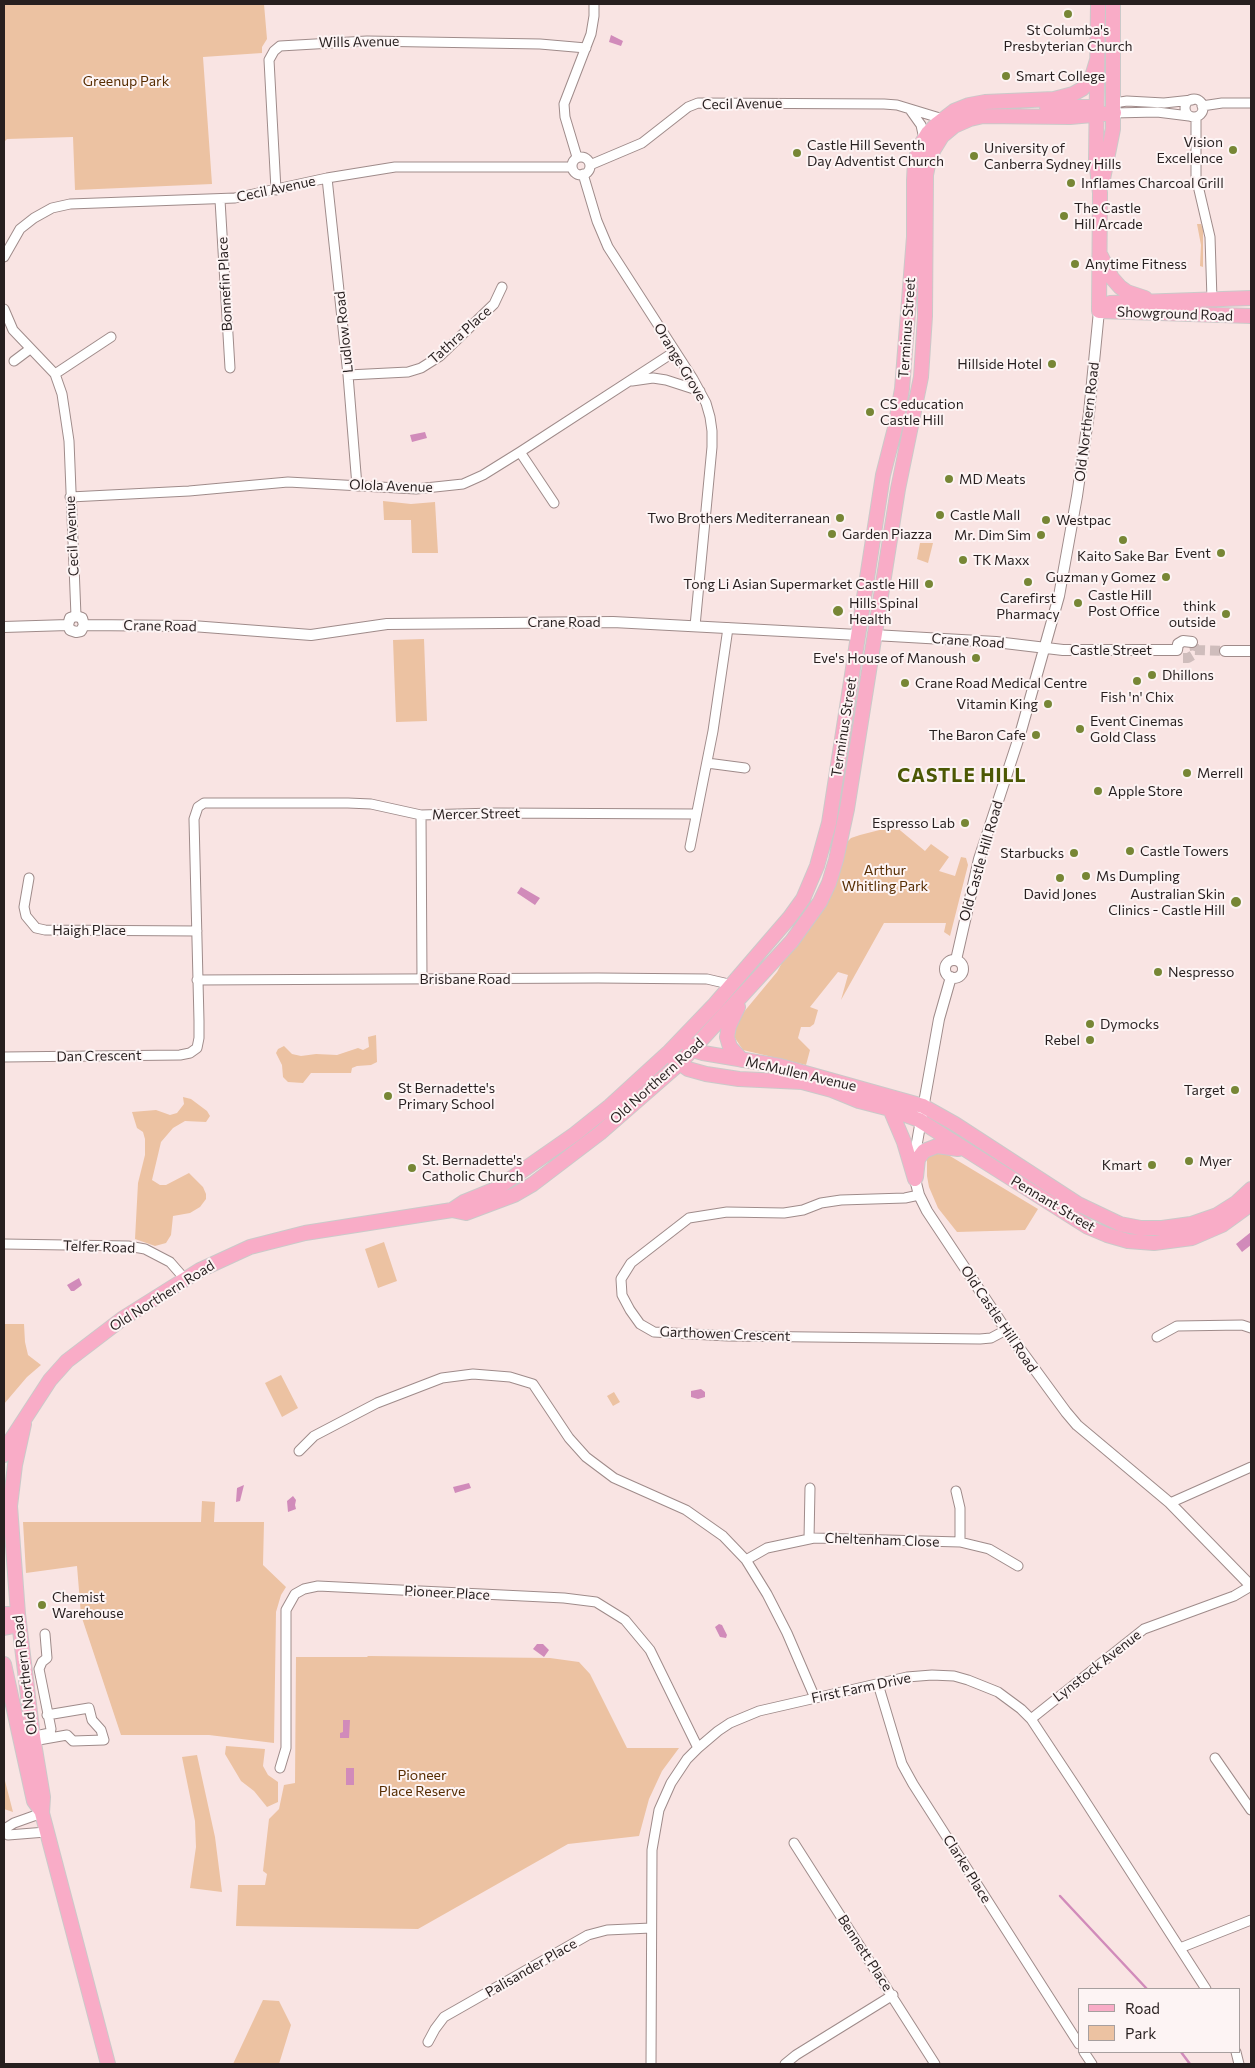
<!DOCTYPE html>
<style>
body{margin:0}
#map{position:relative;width:1255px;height:2068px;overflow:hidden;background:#f9e4e3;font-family:Commissioner,sans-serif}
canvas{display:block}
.frame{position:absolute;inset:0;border:5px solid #271f1f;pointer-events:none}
.legend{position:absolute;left:1078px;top:1988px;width:162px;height:65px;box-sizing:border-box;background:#fdf4f4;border:1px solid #a79f9f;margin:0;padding:6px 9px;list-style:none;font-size:15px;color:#271f1f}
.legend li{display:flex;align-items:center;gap:10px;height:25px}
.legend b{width:25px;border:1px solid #a79f9f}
</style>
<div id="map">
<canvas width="1255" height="2068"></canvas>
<div class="frame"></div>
<ul class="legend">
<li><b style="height:6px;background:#f9acc7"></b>Road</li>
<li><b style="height:14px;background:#ecc2a2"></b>Park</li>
</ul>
</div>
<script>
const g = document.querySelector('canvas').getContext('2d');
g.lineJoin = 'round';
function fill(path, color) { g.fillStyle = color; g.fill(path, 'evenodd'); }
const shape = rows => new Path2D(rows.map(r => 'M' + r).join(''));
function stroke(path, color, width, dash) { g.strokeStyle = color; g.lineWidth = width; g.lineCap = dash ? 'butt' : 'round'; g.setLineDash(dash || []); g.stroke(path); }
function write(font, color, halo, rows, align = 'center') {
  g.font = font + ' Commissioner,sans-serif'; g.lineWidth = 4; g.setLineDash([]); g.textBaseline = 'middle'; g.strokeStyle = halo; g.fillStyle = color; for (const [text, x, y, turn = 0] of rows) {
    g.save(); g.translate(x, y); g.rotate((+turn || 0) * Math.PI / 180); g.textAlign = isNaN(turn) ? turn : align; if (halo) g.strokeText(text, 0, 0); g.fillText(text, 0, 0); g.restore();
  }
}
const green = shape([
 [4,4,264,4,267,39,262,47,262,53,203,57,212,184,75,190,73,137,7,139,4,142],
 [1197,224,1201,224,1203,230,1203,267,1200,266,1201,245],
 [383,501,411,504,435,502,438,553,412,553,411,520,384,520],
 [920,543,933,543,928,563,917,559],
 [424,639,427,721,396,722,393,640],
 [895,826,925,851,931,844,949,857,939,871,955,876,961,857,966,858,968,865,950,936,944,932,946,923,884,923,841,1000,848,975,838,972,810,1007,818,1010,814,1024,810,1027,801,1027,798,1038,810,1050,806,1065,743,1050,733,1035,738,1019,777,972,847,842,851,838,860,835],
 [376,1035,377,1062,371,1065,357,1066,352,1068,351,1073,311,1073,303,1083,288,1082,283,1077,282,1065,276,1053,278,1049,284,1046,292,1054,301,1056,316,1054,337,1055,358,1048,363,1050,369,1047,368,1037],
 [183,1097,191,1099,207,1111,210,1116,206,1122,185,1121,173,1128,161,1142,152,1180,160,1185,166,1185,189,1173,203,1187,206,1194,206,1199,200,1207,190,1213,173,1216,171,1235,166,1243,155,1246,135,1239,138,1183,145,1155,145,1139,143,1132,137,1128,132,1112,156,1110,170,1115,177,1113,184,1104],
 [934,1153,944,1153,950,1156,1038,1209,1025,1230,957,1232,938,1208,929,1187,927,1176,927,1159,929,1156],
 [384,1242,397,1281,378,1288,365,1249],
 [4,1324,24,1324,25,1342,28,1355,41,1365,27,1377,4,1404],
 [281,1375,298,1408,282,1417,265,1383],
 [614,1392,620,1402,613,1406,607,1396],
 [202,1501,215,1502,214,1522,264,1522,263,1565,286,1587,281,1595,276,1612,274,1743,209,1735,121,1735,81,1615,77,1566,26,1573,23,1522,201,1522],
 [368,1656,550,1658,579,1662,590,1674,627,1748,679,1748,662,1771,649,1799,639,1836,568,1844,418,1929,236,1926,238,1885,265,1885,267,1874,263,1871,269,1819,279,1809,284,1785,295,1783,296,1657,367,1657],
 [226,1746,265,1749,263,1766,268,1775,278,1782,278,1802,267,1807,254,1791,241,1781,225,1754],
 [197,1755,215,1837,222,1892,190,1888,196,1847,195,1821,182,1757],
 [4,1777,13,1812,4,1809],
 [263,2000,279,2001,291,2025,279,2064,233,2064]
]);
const water = shape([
 [611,35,623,41,621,46,609,42],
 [425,432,427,438,412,442,410,435],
 [521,887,540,898,535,905,517,893],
 [1251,1232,1251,1245,1242,1252,1236,1244],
 [79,1278,82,1285,74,1291,71,1291,67,1285],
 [701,1389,705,1392,705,1397,698,1399,691,1397,691,1391],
 [469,1483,471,1488,455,1493,453,1487],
 [244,1485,240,1501,236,1502,237,1488],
 [293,1496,296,1500,295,1505,296,1509,288,1512,287,1501],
 [719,1624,722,1625,727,1635,726,1638,720,1637,715,1627],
 [537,1644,543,1644,549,1650,544,1657,533,1649],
 [343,1720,350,1720,349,1738,340,1738,340,1733,343,1732],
 [346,1768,354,1768,354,1785,346,1785]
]);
const stream = shape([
 [1060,1896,1147,1989],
 [1181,2052,1190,2064]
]);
const tertiaryTunnel = shape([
 [1195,650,1225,651],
 [1183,658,1188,658,1193,655,1195,650,1194,645]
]);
const minor = shape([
 '1185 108a9 9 0 1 1 18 0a9 9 0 1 1-18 0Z',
 [1114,103,1127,101,1164,103,1192,100],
 [1202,106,1222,103,1251,103],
 [911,111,921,125,924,139],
 [1114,113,1157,112,1189,116],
 [1196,117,1196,177,1210,237,1212,299],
 [577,157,565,117,564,104,591,34,594,16,594,4],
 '572 166a9 9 0 1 1 18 0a9 9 0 1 1-18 0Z',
 [590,165,642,143,688,107,698,103,884,104,897,105,943,119],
 [583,174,597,221,608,247,693,379,706,403,710,417,712,431,712,447,695,626],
 [327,178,348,375,357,486],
 [276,190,269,60,274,51,280,46,367,41,540,44,586,48],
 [220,200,230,368],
 [4,257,20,229,34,218,52,208,70,204,235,198,327,178,395,167,572,167],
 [4,309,13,330,55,374,62,394,69,441,76,616],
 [14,361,30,349],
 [55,374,111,337],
 [348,375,408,372,421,368,440,356,494,304,502,287],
 [632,381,653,378,666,380,700,391],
 [520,452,554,503],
 [70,497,189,491,288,482,416,489,463,484,483,475,520,452,674,352],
 [707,763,745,768],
 [421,815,422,979],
 [690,847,713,731,728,628],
 [29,878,24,907,26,916,36,928,45,930,197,931],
 [197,980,598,978,707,979,733,985],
 [4,1057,180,1055,190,1053,197,1048,199,1038,199,1021,194,819,198,807,204,803,348,803,371,804,421,815,494,813,695,814],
 [919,1195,905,1198,841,1200,821,1203,803,1210,784,1213,727,1212,689,1218,631,1263,621,1279,622,1295,630,1310,640,1324,654,1332,728,1336,980,1339,991,1338,1006,1330],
 [4,1244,128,1246,145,1249,170,1262,184,1278],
 [1157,1337,1177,1326,1242,1325,1251,1328],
 [299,1451,314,1436,377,1403,442,1378,473,1374,510,1377,533,1384,569,1438,586,1457,614,1478,686,1510,723,1536,746,1560,767,1594,787,1633,815,1698],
 [956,1491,960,1508,960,1542],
 [1170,1503,1251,1467],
 [809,1539,810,1488],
 [746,1560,767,1548,814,1538,960,1542,989,1549,1018,1566],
 [878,1684,902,1764,913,1784,1079,2044],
 [1031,1719,1144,1629,1234,1596,1251,1586],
 [40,1735,50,1733,51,1729,39,1669,42,1662,47,1658,45,1634],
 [33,1741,67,1735,73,1741,104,1740,101,1730,92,1720,89,1708,47,1715],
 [1215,1758,1251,1810],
 [280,1768,286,1748,286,1610,295,1594,304,1589,318,1586,564,1598,596,1602,625,1620,650,1650,698,1748],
 [6,1828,14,1823,42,1813],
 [8,1835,46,1832],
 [794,1843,935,2064],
 [1180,1948,1251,1920],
 [428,2042,435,2029,444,2017,588,1935,607,1930,651,1928],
 [1084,2052,1092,2064],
 [1236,2052,1239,2064],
 [651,2064,652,1850,659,1810,671,1783,687,1759,698,1748,718,1731,730,1723,759,1711,907,1677,932,1675,954,1676,968,1680,998,1692,1021,1709,1031,1719,1078,1790,1206,1989],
 [785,2064,796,2055,893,1995]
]);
const tertiary = shape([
 [68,625,70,618,76,616,82,618,84,625],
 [68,625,70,630,76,632,81,631,84,625],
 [84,625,192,626,311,635,387,624,613,622,858,635],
 [4,627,68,625],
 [874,635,996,642,1063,650,1177,650],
 [1177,650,1178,644,1183,641,1192,642],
 [1225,651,1251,651],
 '945 969a9 9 0 1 1 18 0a9 9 0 1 1-18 0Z',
 [956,960,979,859,1021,731,1059,596,1077,496,1089,413,1099,311],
 [951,977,939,1019,916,1148,915,1179,919,1195,927,1211,1006,1330,1066,1412,1077,1425,1170,1503,1251,1586]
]);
const primary = shape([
 [1098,4,1096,160,1100,193,1099,311,1251,316],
 [1047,107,1091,107],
 [1102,184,1113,129,1113,4],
 [1101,256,1112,278,1120,287,1127,292,1145,298],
 [1110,303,1251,298],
 [738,1007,729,1026,727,1037,730,1047,742,1060],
 [688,1045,693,1050,703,1053,780,1066,923,1106,955,1124,1078,1204,1120,1224,1141,1228,1162,1228,1191,1224,1217,1215,1236,1203,1251,1189],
 [674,1059,688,1069,706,1074,739,1079,802,1082,832,1090,859,1101,890,1109,919,1120,1088,1227,1107,1235,1128,1241,1154,1243,1192,1238,1222,1225,1251,1204],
 [890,1109,904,1142,915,1179],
 [916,1177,918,1159,924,1151,937,1146,958,1149],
 [452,1210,464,1202,496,1189,575,1134,610,1106,668,1053,715,1004,790,917,803,899,817,866,829,823,883,475,895,428,902,389,914,237,914,180,915,161,920,146,928,133,937,124,954,111,969,105,985,102,1054,99,1073,94,1082,89,1091,80,1097,60],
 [24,1424,15,1465,10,1506,18,1614,33,1737,43,1797,42,1813,108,2064],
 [4,1455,7,1446,50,1380,67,1361,122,1319,200,1270,250,1247,305,1233,452,1210,466,1213,514,1195,533,1184,600,1133,679,1064,792,941,820,902,829,883,836,860,847,809,898,489,921,377,925,316,926,175,929,160,934,149,942,136,954,126,970,119,983,116,1070,117,1114,113],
 [4,1614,18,1614],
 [4,1628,19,1625],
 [4,1664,34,1801,42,1812]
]);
const markers = [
 [1068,14,5,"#778635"],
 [1006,76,5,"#778635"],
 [1233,150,5,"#778635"],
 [797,153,5,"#778635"],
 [974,156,5,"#778635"],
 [1071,183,5,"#778635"],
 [1064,216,5,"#778635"],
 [1075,264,5,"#778635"],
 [1052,364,5,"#778635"],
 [870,412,5,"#778635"],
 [949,479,5,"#778635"],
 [940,515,5,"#778635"],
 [840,518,5,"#778635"],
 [1046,520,5,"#778635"],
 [832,534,5,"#778635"],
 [1041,535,5,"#778635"],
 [1123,540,5,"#778635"],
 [1221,553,5,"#778635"],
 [963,560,5,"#778635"],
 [1166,577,5,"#778635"],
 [1028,582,5,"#778635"],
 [929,584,5,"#778635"],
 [1078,603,5,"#778635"],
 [838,611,6,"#778635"],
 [1226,614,5,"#778635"],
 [976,658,5,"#778635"],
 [1152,675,5,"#778635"],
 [1137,681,5,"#778635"],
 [905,683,5,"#778635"],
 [1048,704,5,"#778635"],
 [1080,729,5,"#778635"],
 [1036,735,5,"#778635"],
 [1187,773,5,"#778635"],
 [1098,791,5,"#778635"],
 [965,823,5,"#778635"],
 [1130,851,5,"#778635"],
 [1074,853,5,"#778635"],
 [1086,876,5,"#778635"],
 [1060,878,5,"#778635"],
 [1236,902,6,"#778635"],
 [1158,972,5,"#778635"],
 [1090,1024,5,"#778635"],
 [1090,1040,5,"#778635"],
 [1235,1090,5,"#778635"],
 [388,1096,5,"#778635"],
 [1189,1161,5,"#778635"],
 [1152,1165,5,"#778635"],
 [412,1168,5,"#778635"],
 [42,1605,5,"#778635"]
];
const poiNames = [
 ["St Columba's",1068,30,"center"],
 ["Presbyterian Church",1068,46,"center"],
 ["Smart College",1016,76],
 ["Vision",1223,142,"right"],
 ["Excellence",1223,158,"right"],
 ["Castle Hill Seventh",807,145],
 ["Day Adventist Church",807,161],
 ["University of",984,148],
 ["Canberra Sydney Hills",984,164],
 ["Inflames Charcoal Grill",1081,183],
 ["The Castle",1074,208],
 ["Hill Arcade",1074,224],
 ["Anytime Fitness",1085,264],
 ["Hillside Hotel",1042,364,"right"],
 ["CS education",880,404],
 ["Castle Hill",880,420],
 ["MD Meats",959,479],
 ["Castle Mall",950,515],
 ["Two Brothers Mediterranean",830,518,"right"],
 ["Westpac",1056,520],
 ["Garden Piazza",842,534],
 ["Mr. Dim Sim",1031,535,"right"],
 ["Event",1211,553,"right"],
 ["Kaito Sake Bar",1123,556,"center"],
 ["TK Maxx",973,560],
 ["Guzman y Gomez",1156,577,"right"],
 ["Tong Li Asian Supermarket Castle Hill",919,584,"right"],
 ["Castle Hill",1088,595],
 ["Post Office",1088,611],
 ["Carefirst",1028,598,"center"],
 ["Pharmacy",1028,614,"center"],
 ["Hills Spinal",849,603],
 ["Health",849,619],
 ["think",1216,606,"right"],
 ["outside",1216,622,"right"],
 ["Eve's House of Manoush",966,658,"right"],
 ["Dhillons",1162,675],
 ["Crane Road Medical Centre",915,683],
 ["Fish 'n' Chix",1137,697,"center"],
 ["Vitamin King",1038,704,"right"],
 ["Event Cinemas",1090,721],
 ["Gold Class",1090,737],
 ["The Baron Cafe",1026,735,"right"],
 ["Merrell",1197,773],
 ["Apple Store",1108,791],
 ["Espresso Lab",955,823,"right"],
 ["Castle Towers",1140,851],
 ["Starbucks",1064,853,"right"],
 ["Ms Dumpling",1096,876],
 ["David Jones",1060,894,"center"],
 ["Australian Skin",1225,894,"right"],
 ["Clinics - Castle Hill",1225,910,"right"],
 ["Nespresso",1168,972],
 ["Dymocks",1100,1024],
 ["Rebel",1080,1040,"right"],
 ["St Bernadette's",398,1088],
 ["Primary School",398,1104],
 ["Target",1225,1090,"right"],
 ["St. Bernadette's",422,1160],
 ["Catholic Church",422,1176],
 ["Myer",1199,1161],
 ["Kmart",1142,1165,"right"],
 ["Chemist",52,1597],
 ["Warehouse",52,1613]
];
const streetNames = [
 ["Wills Avenue",359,42,-1],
 ["Cecil Avenue",742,104,-1],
 ["Cecil Avenue",276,189,-12],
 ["Bonnefin Place",225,284,-93],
 ["Showground Road",1175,314,2],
 ["Terminus Street",907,328,-86],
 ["Ludlow Road",344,332,-96],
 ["Tathra Place",460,335,-42],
 ["Orange Grove",680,362,59],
 ["Old Northern Road",1087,422,-83],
 ["Olola Avenue",391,486,2],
 ["Cecil Avenue",72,536,-93],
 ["Crane Road",564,622],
 ["Crane Road",160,626,1],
 ["Crane Road",968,641,4],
 ["Castle Street",1111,650],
 ["Terminus Street",844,727,-81],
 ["Mercer Street",476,814,-1],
 ["Old Castle Hill Road",981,861,-74],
 ["Haigh Place",89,930],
 ["Brisbane Road",465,979],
 ["Dan Crescent",99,1056,-1],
 ["McMullen Avenue",801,1074,13],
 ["Old Northern Road",657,1081,-42],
 ["Pennant Street",1053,1204,31],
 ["Telfer Road",99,1247,2],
 ["Old Northern Road",162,1296,-32],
 ["Old Castle Hill Road",999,1319,56],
 ["Garthowen Crescent",725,1334,2],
 ["Cheltenham Close",882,1540,2],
 ["Pioneer Place",447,1593,3],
 ["Lynstock Avenue",1097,1666,-38],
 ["Old Northern Road",25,1675,-97],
 ["First Farm Drive",861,1688,-12],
 ["Clarke Place",967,1869,58],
 ["Bennett Place",865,1953,57],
 ["Palisander Place",531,1968,-30]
];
const parkNames = [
 ["Greenup Park",126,81],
 ["Arthur",885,870],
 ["Whitling Park",885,886],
 ["Pioneer",422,1775],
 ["Place Reserve",422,1791]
];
const districtNames = [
 ["CASTLE HILL",962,776]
];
fill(green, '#ecc2a2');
fill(water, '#d18bba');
stroke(stream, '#d18bba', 2.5);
stroke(tertiaryTunnel, '#cfbdbc', 10, [10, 5]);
stroke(minor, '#9f8b8a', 11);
stroke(tertiary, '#9f8b8a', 12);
stroke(primary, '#cbc9c9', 16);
stroke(minor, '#fff', 9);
stroke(tertiary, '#fff', 10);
stroke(primary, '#f9acc7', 14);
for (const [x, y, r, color] of markers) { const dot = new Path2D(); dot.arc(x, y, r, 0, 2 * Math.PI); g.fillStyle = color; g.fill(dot); stroke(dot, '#fdf4f4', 2); }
write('14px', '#271f1f', '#fdf4f4', poiNames, 'left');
write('14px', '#271f1f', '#fdf4f4', streetNames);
write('14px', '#572d02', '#fdf4f4', parkNames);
g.letterSpacing = '1px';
write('bold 19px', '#4c5804', '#fdf4f4', districtNames);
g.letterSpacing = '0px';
</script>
